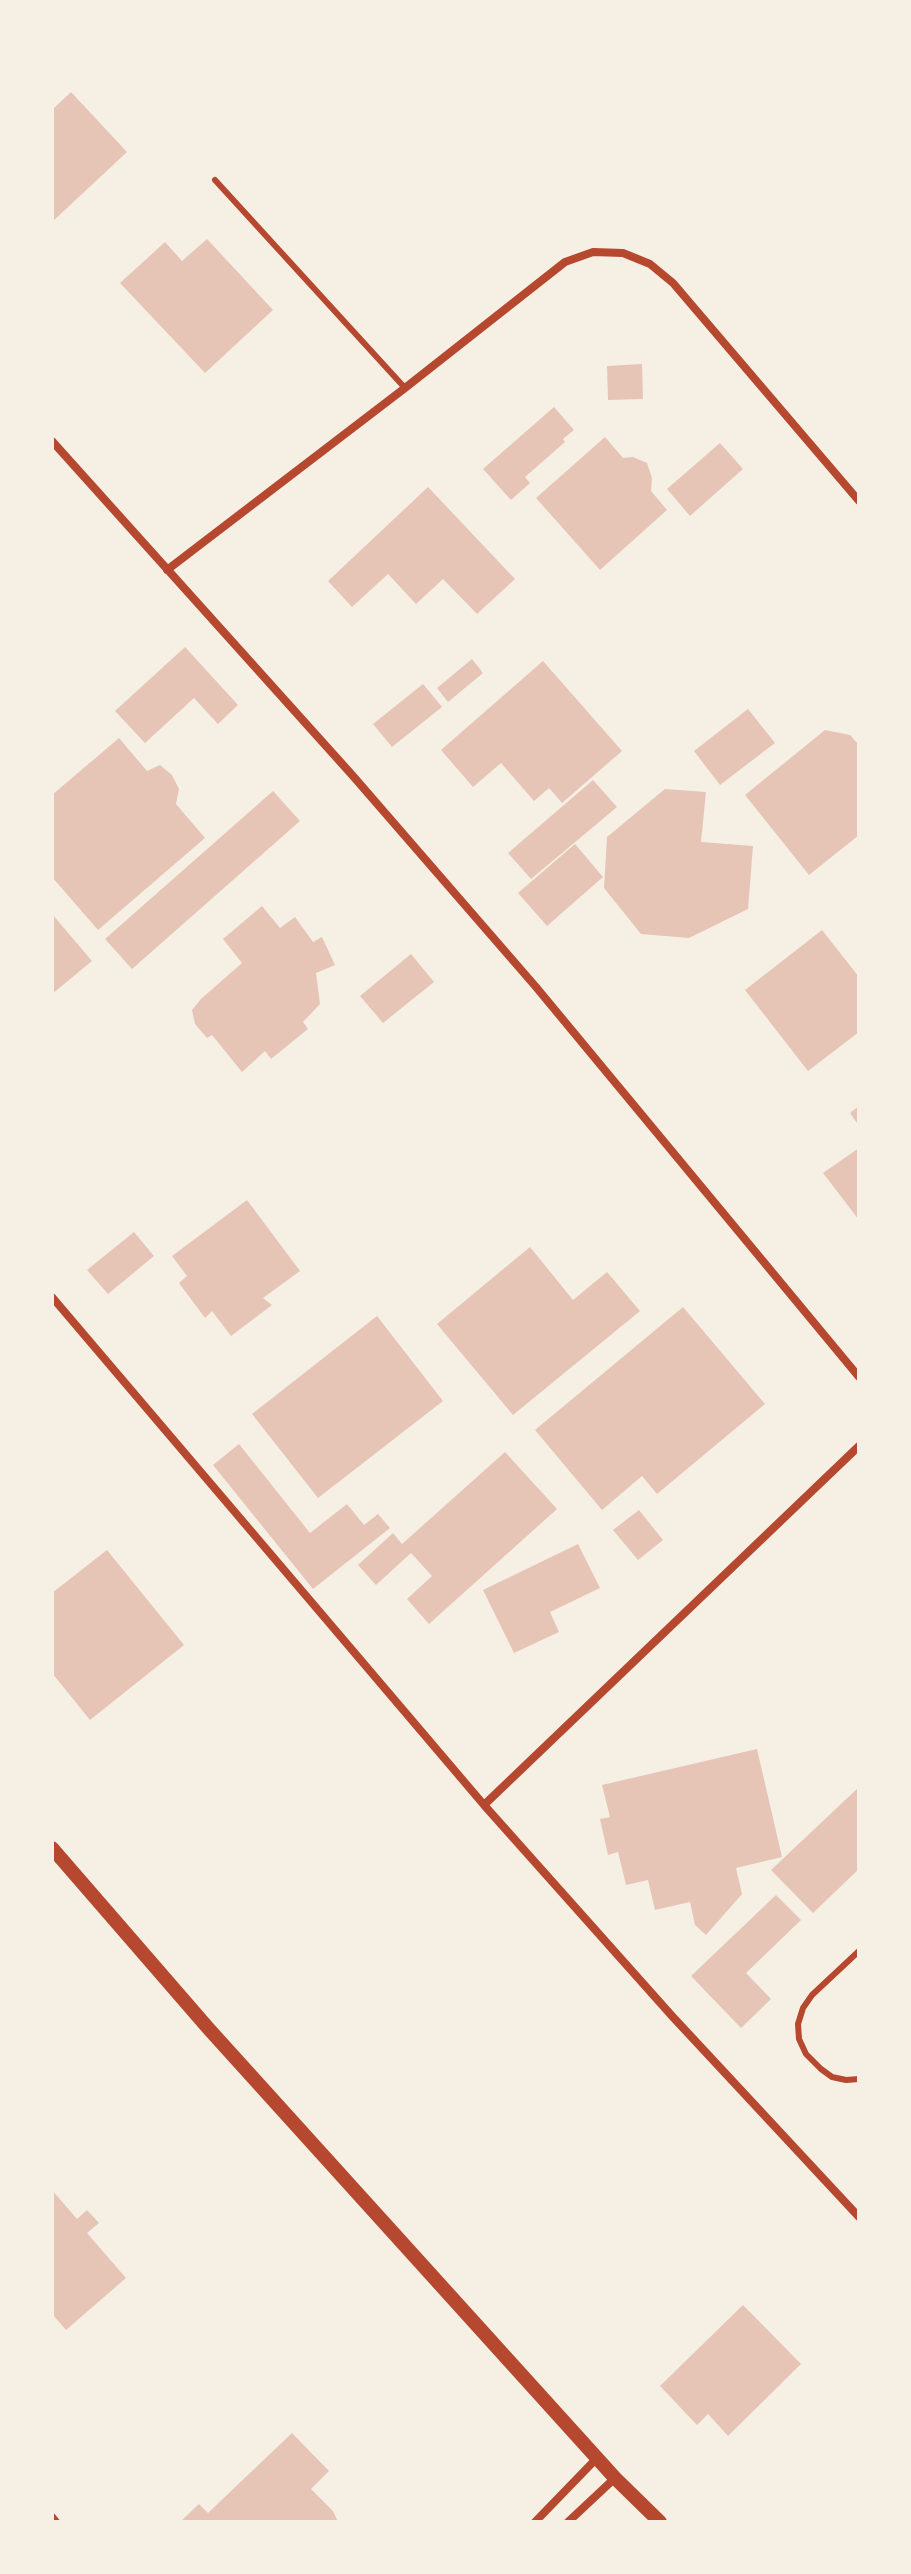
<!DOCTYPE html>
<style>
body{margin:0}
#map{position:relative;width:911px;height:2574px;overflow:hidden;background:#f6efe4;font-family:"DM Sans",sans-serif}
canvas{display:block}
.frame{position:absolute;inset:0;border:54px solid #f6efe4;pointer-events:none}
</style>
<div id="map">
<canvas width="911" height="2574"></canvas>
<div class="frame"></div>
</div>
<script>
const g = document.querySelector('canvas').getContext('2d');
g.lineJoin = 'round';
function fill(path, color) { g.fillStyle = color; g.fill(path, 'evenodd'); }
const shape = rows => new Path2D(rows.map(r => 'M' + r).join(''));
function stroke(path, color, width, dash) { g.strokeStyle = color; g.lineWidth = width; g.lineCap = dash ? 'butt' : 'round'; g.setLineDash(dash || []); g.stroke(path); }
const building = shape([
 [71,92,127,152,52,222,52,110],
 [207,239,273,310,205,373,120,283,165,242,182,261],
 [642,364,643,399,608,400,607,366],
 [554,407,574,430,563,439,565,442,525,477,530,483,511,500,483,469],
 [605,437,623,458,633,457,647,463,652,478,651,491,667,510,600,570,536,498],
 [720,443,743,469,690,516,667,489],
 [428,487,515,579,477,614,443,579,416,604,388,574,352,607,328,581],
 [185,647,238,705,218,724,194,698,145,743,115,711],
 [472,659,483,673,448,702,437,688],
 [543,661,622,751,562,803,549,788,534,801,501,763,473,787,441,750],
 [423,684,442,707,392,747,373,724],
 [748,709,775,743,720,785,694,751],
 [825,730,850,735,859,745,859,835,809,875,745,795],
 [119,738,147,771,160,765,172,775,179,789,176,804,205,838,98,930,52,877,52,795],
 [593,780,617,807,531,879,508,853],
 [665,789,706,792,701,842,753,846,748,909,689,938,641,934,604,888,607,837],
 [273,791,300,821,132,969,105,939],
 [575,844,603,877,547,926,518,893],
 [262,906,280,928,295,917,313,942,322,937,335,965,316,973,320,1004,303,1022,308,1029,271,1059,265,1051,242,1072,212,1035,207,1038,195,1024,192,1010,201,999,242,963,223,939],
 [52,914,92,961,52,994],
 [822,930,859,977,859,1032,808,1071,745,990],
 [411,954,434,982,383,1023,360,996],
 [859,1106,859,1126,850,1113],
 [859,1148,859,1220,823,1173],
 [247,1200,300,1271,263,1298,272,1305,231,1336,212,1311,205,1318,179,1283,187,1276,172,1256],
 [134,1232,154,1256,108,1294,87,1270],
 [530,1247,573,1300,607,1272,640,1311,513,1415,437,1324],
 [683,1307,765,1404,657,1494,642,1476,602,1510,535,1430],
 [377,1316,443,1401,318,1498,252,1414],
 [239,1444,310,1533,347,1504,364,1525,378,1514,390,1528,313,1589,213,1465],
 [505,1452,557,1509,429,1624,407,1599,432,1576,411,1553,376,1585,358,1565,393,1533,402,1544],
 [639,1510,663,1540,638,1560,613,1530],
 [578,1544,600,1588,550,1612,559,1632,514,1653,483,1590],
 [107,1550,184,1645,90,1720,52,1673,52,1593],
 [757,1749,782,1857,736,1868,742,1894,706,1935,695,1925,690,1902,655,1910,648,1880,626,1885,618,1852,608,1855,600,1819,610,1817,602,1785],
 [859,1787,859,1869,813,1913,771,1870],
 [776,1895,801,1920,746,1973,771,1999,741,2028,691,1976],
 [52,2190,77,2219,87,2210,99,2223,87,2233,126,2278,66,2330,52,2314],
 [743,2305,801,2364,728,2436,708,2414,697,2425,660,2386],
 [292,2433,329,2471,311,2489,333,2511,338,2522,180,2522,199,2504,208,2513]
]);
const service = shape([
 [215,180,405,388],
 [859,1951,812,1995,803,2008,798,2024,799,2039,806,2054,821,2069,832,2077,846,2080,859,2079]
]);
const minor = shape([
 [52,441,353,776,536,987,859,1377],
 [167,570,405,388,565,262,593,252,623,253,650,264,673,283,859,501],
 [52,1297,484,1805,672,2016,859,2217],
 [484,1805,859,1446],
 [52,2517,56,2522],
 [535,2522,597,2458],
 [568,2522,615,2478]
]);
const tertiary = shape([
 [52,1848,208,2028,615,2478,660,2522]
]);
fill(building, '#e6c5b7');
stroke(service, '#b5482f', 6);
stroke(minor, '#b5482f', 8);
stroke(tertiary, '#b5482f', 14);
</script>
